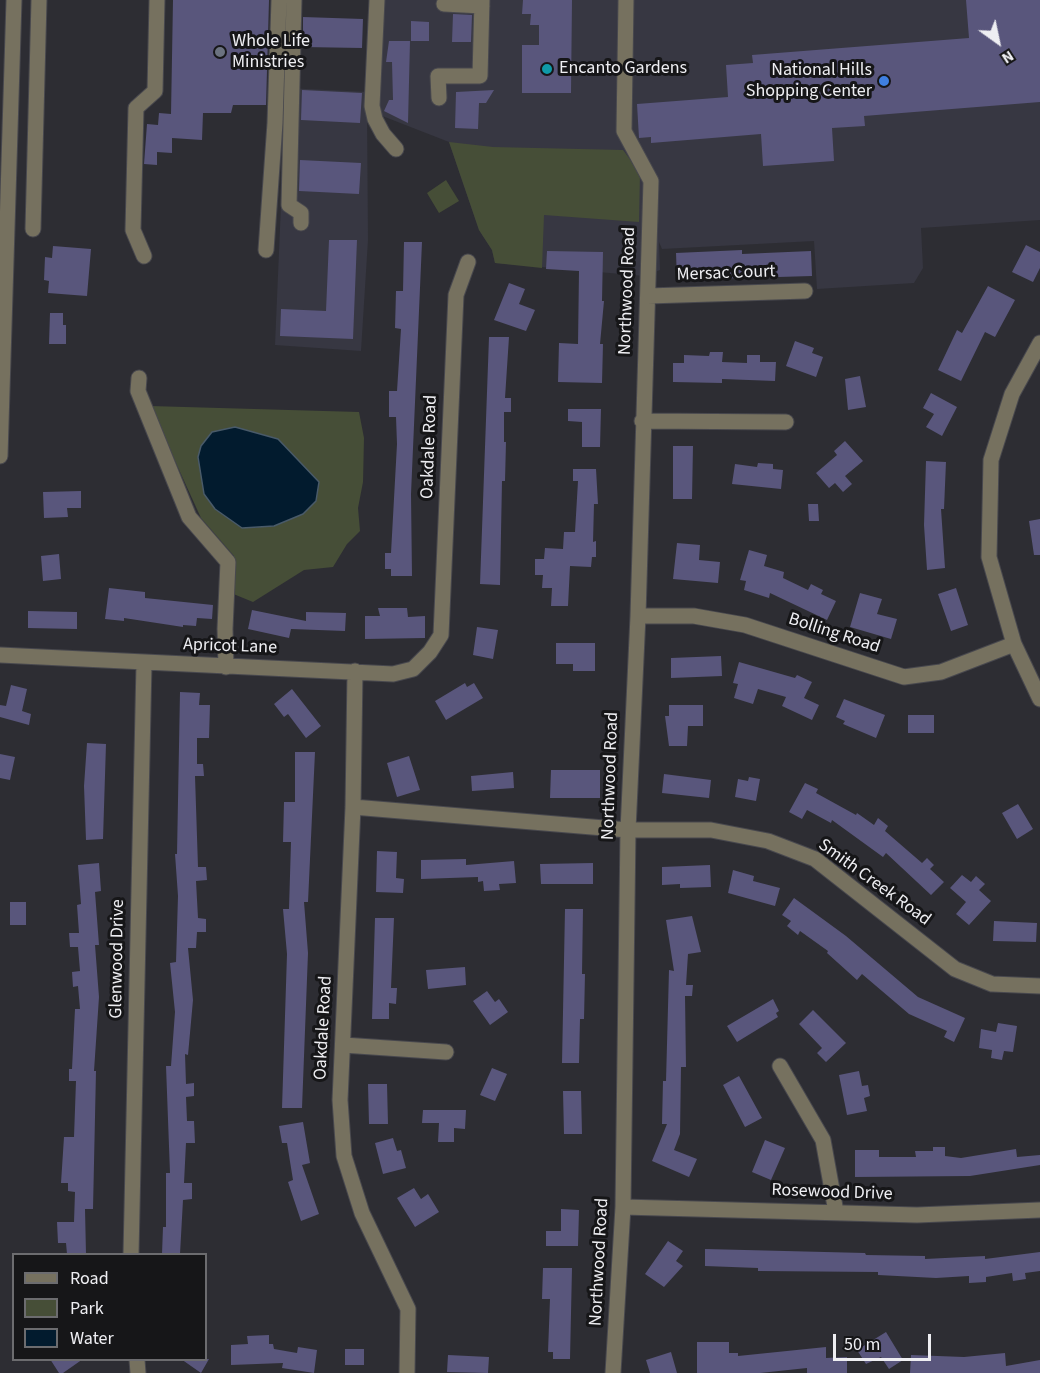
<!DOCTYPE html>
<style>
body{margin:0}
#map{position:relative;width:1040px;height:1373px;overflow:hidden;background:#2d2d33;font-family:"Source Sans 3",sans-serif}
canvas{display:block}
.legend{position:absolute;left:12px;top:1253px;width:195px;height:108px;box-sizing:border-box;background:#161618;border:2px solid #6c6c6f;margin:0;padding:8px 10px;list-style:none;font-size:18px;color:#eeeef2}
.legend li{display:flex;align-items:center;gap:12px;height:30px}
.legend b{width:30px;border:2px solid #6c6c6f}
.north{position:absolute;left:968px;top:12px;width:60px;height:60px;-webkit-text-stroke:4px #161618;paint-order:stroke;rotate:147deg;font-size:16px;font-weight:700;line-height:24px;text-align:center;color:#eeeef2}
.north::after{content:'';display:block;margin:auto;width:21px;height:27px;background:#eeeef2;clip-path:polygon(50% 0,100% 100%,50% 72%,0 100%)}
.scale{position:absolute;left:833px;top:1334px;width:98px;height:27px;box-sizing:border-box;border:3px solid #eeeef2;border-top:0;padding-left:8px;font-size:18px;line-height:21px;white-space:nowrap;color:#eeeef2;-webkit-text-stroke:4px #161618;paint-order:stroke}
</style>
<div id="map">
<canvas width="1040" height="1373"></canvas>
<ul class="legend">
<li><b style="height:8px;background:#76715f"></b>Road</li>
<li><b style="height:16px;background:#464e37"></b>Park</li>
<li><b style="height:16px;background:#021b2e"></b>Water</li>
</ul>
<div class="north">N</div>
<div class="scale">50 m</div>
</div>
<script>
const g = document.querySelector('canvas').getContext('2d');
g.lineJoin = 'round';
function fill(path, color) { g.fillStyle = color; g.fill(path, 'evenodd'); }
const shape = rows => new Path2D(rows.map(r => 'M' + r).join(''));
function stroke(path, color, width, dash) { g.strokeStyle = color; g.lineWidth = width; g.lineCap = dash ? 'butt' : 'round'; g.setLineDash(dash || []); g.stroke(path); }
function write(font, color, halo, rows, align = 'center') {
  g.font = font + ' "Source Sans 3",sans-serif'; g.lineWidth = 6; g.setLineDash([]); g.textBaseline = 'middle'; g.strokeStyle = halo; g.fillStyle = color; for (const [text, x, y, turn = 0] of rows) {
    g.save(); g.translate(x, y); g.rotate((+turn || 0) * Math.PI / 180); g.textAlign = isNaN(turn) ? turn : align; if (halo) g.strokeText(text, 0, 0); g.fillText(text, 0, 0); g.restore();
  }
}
const built = shape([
 [371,0,1040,0,1040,220,921,228,923,268,914,283,817,289,814,241,662,249,659,242,660,270,644,276,495,263,492,250,479,230,449,142,367,110,368,240,361,351,275,345,286,88,368,92]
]);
const green = shape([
 [449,142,493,147,623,150,640,173,639,222,544,215,542,268,495,263,492,250,479,230],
 [446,180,459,201,439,213,427,193],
 [150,406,359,412,364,438,363,482,358,508,360,531,347,544,333,567,304,570,253,602,231,593,234,556,201,518],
 [215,509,274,526,242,528]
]);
const water = shape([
 [235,427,278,439,319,482,316,501,303,514,274,526,242,528,215,509,204,494,198,457,201,446,212,432,235,427]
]);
const building = shape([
 [173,0,269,0,266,105,233,105,231,113,203,113,202,140,172,138,172,153,157,152,157,165,144,164,147,124,158,125,159,113,171,114],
 [523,0,572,0,571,93,522,93,522,45,539,45,539,25,530,25,531,14,522,14],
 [966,0,1040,0,1040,102,864,116,865,126,832,128,834,161,763,166,761,134,651,143,651,137,639,138,637,104,728,97,726,65,753,63,752,55,969,38],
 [453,14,472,15,471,42,452,42],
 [303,17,363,19,362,48,303,47],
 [411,21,429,22,429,41,411,41],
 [389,41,410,41,408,123,384,111,389,100,393,100,392,62,386,62],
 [302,90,362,93,360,123,301,120],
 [494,90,486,103,479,103,478,129,455,128,456,92],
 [300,160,361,163,359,194,299,191],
 [329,240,357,240,353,339,280,336,281,309,326,311],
 [404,242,422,242,411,494,412,576,391,576,391,569,385,569,385,553,391,553,397,444,396,417,389,417,389,391,397,391,401,329,395,328,396,291,403,291],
 [1026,245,1040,252,1040,268,1033,282,1012,272],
 [53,246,91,249,87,296,48,293,49,281,44,280,45,257,52,258],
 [742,250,742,254,811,251,812,276,677,280,676,253],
 [547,251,603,252,602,301,604,301,600,344,603,344,602,383,558,382,559,343,578,344,579,271,546,269],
 [509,283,525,289,519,304,535,310,526,331,494,320],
 [988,286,1015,300,995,337,985,332,961,381,938,370,957,330,962,333],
 [50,313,63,313,63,325,66,325,66,344,49,344],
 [489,337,509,337,505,398,511,398,511,412,504,412,504,442,506,442,505,481,502,481,500,585,480,584],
 [795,341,814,348,812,353,823,357,816,377,786,366],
 [710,352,723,352,722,362,747,363,747,355,760,355,760,362,776,362,775,381,722,379,722,383,673,382,673,363,684,363,684,355,709,356],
 [860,376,866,407,848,410,845,379],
 [931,393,957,407,942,436,926,427,934,414,923,408],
 [568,409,601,409,600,447,582,447,582,422,568,421],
 [845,441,863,461,845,476,852,484,843,492,835,483,829,488,816,473,837,455,834,451],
 [673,446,693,446,692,499,673,499],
 [926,461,946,462,944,509,941,509,945,568,927,570,924,525],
 [758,463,773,464,773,469,783,470,781,489,732,484,735,464,757,467],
 [573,469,596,469,598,504,594,504,593,542,596,541,596,557,592,557,591,567,570,566,568,606,551,606,552,588,542,588,543,575,535,575,535,559,544,559,545,548,563,549,564,532,575,532,578,481,573,481],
 [81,491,81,508,67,508,68,517,44,518,43,492],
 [808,504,818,504,819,521,809,521],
 [1040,519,1040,555,1034,555,1029,521],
 [677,543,700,545,699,560,720,562,718,583,673,579],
 [749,550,767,555,764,566,784,572,783,578,808,590,811,584,823,590,821,594,836,601,827,620,770,593,769,598,744,590,746,581,740,580],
 [59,554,61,579,43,581,41,556],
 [109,588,145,592,145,598,213,605,212,619,197,618,196,626,183,625,183,627,124,618,124,621,105,619],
 [956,588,968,625,951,631,938,594],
 [860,593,882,599,877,614,897,619,891,639,850,627],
 [378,608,407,608,408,617,425,616,425,638,365,639,365,616,380,616],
 [252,610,306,621,306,612,346,613,345,631,291,629,289,638,248,629],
 [28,611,77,612,77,629,28,628],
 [477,627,498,630,493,659,473,655],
 [556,643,595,643,595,671,573,671,573,664,556,664],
 [721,656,722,676,671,678,671,658],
 [739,662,795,678,797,675,812,682,804,698,819,705,812,720,782,706,786,697,758,689,753,704,734,698,738,684,733,683],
 [465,683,467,687,474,683,483,698,446,720,435,701],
 [11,685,27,689,22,711,31,714,29,725,0,717,0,705,6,706],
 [292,689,321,726,306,738,288,714,284,717,274,704],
 [180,692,200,693,199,705,210,705,209,738,197,738,197,764,203,764,204,776,195,776,198,867,206,867,207,880,196,881,198,918,206,919,206,932,197,932,196,948,188,948,193,1000,188,1055,185,1054,186,1084,194,1083,194,1096,186,1097,187,1121,194,1121,195,1143,186,1143,184,1183,192,1183,192,1199,183,1200,180,1254,162,1254,163,1227,166,1227,166,1173,170,1173,166,1066,171,1066,175,1012,170,963,176,962,178,896,175,854,177,854],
 [844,699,885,715,876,738,843,724,845,721,836,717],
 [669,705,703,705,703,726,688,726,687,746,669,746,665,716,669,716],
 [908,715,934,715,934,733,908,733],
 [87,743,106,744,103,839,86,840,84,786],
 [295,752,315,752,308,902,304,902,308,953,302,1108,282,1108,287,954,283,909,289,909,291,842,283,842,284,802,295,802],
 [0,754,15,757,10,780,0,778],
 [409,756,420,790,397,797,387,763],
 [551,770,600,770,600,798,550,798],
 [513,772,514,788,472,791,471,776],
 [664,774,711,780,709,798,662,793],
 [749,777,760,779,756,801,735,797,738,779,748,781],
 [805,783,818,789,816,793,856,815,857,813,874,825,878,818,888,826,885,831,922,863,927,858,934,865,930,869,944,882,931,895,886,853,883,857,832,820,831,823,807,810,802,819,789,812],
 [1018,804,1033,829,1017,839,1002,813],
 [377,851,397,852,396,878,404,879,403,893,376,892],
 [466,859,466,865,514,861,516,883,499,884,500,890,484,891,483,881,478,882,478,877,421,879,421,860],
 [99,863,101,891,95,892,99,945,95,945,99,997,94,1071,96,1071,93,1209,85,1209,86,1254,67,1254,66,1243,58,1243,57,1222,74,1222,75,1192,68,1191,68,1183,61,1183,64,1137,74,1137,76,1081,69,1081,69,1069,72,1069,75,1009,80,1009,78,986,73,987,72,972,80,971,78,947,70,947,69,933,79,933,77,905,81,904,78,865],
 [593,863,593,884,541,884,540,864],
 [710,865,711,887,680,888,680,884,662,885,662,867],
 [733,870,754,876,753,881,780,888,775,906,728,893],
 [962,875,971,882,976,876,985,884,979,890,991,901,969,925,956,914,966,902,950,888],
 [794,898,846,936,918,997,965,1018,954,1042,944,1037,947,1031,909,1014,862,974,857,980,827,953,828,951,800,931,798,935,787,926,791,921,782,915],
 [10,902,26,902,26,925,10,925],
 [565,909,583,909,582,974,585,974,584,1019,580,1019,579,1063,562,1063],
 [692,916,701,952,688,954,686,985,693,985,692,996,685,996,686,1067,681,1067,680,1134,674,1150,697,1159,689,1177,652,1161,667,1124,662,1124,663,1081,666,1081,669,970,674,971,666,920],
 [375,918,394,918,391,988,397,988,396,1004,389,1003,389,1019,372,1019],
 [994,921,1037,923,1036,942,993,941],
 [465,967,466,985,428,989,426,970],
 [487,991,495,1002,499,999,508,1012,490,1025,473,1001],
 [773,999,779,1011,776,1013,778,1017,737,1042,727,1026],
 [813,1010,846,1043,826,1062,817,1053,822,1048,799,1024],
 [998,1023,1017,1026,1013,1052,1004,1051,1002,1060,991,1058,992,1050,979,1048,981,1029,996,1032],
 [492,1068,507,1074,495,1101,480,1095],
 [859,1071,862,1086,868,1085,870,1096,864,1098,867,1111,847,1115,839,1075],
 [739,1076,762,1118,745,1127,723,1085],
 [368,1084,387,1084,388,1124,369,1124],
 [563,1091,581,1091,582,1134,564,1134],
 [423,1110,466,1110,465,1129,454,1128,454,1142,438,1142,439,1123,422,1123],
 [303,1122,310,1163,302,1165,319,1214,301,1221,288,1182,293,1180,287,1143,282,1143,279,1126],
 [393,1138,397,1151,401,1150,406,1168,383,1174,375,1143],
 [765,1140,785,1148,771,1180,752,1172],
 [933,1147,945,1147,945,1156,961,1158,1016,1149,1017,1157,1040,1155,1040,1165,970,1176,855,1177,855,1150,879,1150,879,1157,916,1157,915,1151,933,1151],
 [414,1188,421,1199,428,1194,439,1212,415,1227,397,1198],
 [561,1209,579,1210,578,1246,546,1246,546,1231,561,1231],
 [668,1241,683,1251,676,1261,683,1266,664,1287,645,1274],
 [705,1249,865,1253,866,1255,925,1256,925,1259,985,1256,985,1259,1040,1252,1040,1271,1025,1273,1026,1279,1013,1281,1012,1273,986,1277,986,1282,969,1283,969,1276,936,1278,878,1275,878,1272,758,1271,758,1268,705,1266],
 [543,1268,572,1268,570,1359,553,1359,553,1352,548,1352,550,1299,542,1299],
 [886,1332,903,1360,889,1369,881,1357,866,1364,857,1350],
 [269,1335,269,1344,273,1344,274,1349,297,1353,298,1347,317,1350,314,1373,282,1368,283,1363,231,1365,231,1345,248,1344,247,1336],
 [697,1342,729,1342,729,1353,738,1353,738,1356,826,1347,826,1358,847,1357,847,1373,807,1373,807,1368,760,1373,697,1373],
 [345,1349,364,1349,364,1365,345,1365],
 [671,1352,677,1373,650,1373,646,1360],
 [1005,1353,1006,1366,1040,1360,1040,1373,910,1373,911,1355,964,1357],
 [448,1355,489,1357,488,1373,447,1372],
 [50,1359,83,1359,63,1373,59,1373],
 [181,1359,209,1359,201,1373]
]);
const minor = shape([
 [294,0,289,205,301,213,301,223],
 [377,0,372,106,375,119,383,134,396,149],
 [444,4,482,6],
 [439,98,438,76,480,76,482,0],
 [33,229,39,0],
 [266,250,275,123,279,0],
 [144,256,133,230,136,108,155,91,157,0],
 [648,296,805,291],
 [1040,343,1012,394,991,460,989,557,1014,644,1040,699],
 [139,378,138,391,189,517,228,562,225,629,226,667],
 [642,421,786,422],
 [0,456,14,0],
 [638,616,694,616,745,625,904,677,941,672,1014,644],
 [0,655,393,674,413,669,430,652,441,635,456,295,468,262],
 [355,671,353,807,340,1100,344,1156,362,1213,408,1309,407,1373],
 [353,807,628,830,711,830,768,841,815,859,955,969,992,984,1040,986],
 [343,1045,446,1052],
 [780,1066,823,1140,836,1212],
 [623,1207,917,1215,1040,1210],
 [131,1254,144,664],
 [137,1360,138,1373],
 [613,1373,623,1207,628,830,638,616,651,181,624,131,626,0]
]);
const markers = [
 [220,52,6,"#6b7280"],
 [547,69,6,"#0f9aa8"],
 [884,81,6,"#3f7fe0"]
];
const poiNames = [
 ["Whole Life",232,42],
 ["Ministries",232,63],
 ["Encanto Gardens",559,69],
 ["National Hills",872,71,"right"],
 ["Shopping Center",872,92,"right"]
];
const streetNames = [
 ["Mersac Court",726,274,-2],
 ["Northwood Road",628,291,-88],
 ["Oakdale Road",430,447,-88],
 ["Bolling Road",834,634,18],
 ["Apricot Lane",230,647,2],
 ["Northwood Road",611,776,-88],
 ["Smith Creek Road",874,883,36],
 ["Glenwood Drive",118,959,-89],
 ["Oakdale Road",324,1028,-87],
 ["Rosewood Drive",832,1193,2],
 ["Northwood Road",600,1262,-87]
];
fill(built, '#373742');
fill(green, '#464e37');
fill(water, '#021b2e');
stroke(water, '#495a69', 1.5);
fill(building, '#59567c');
stroke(minor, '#48484e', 17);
stroke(minor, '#76715f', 15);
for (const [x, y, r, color] of markers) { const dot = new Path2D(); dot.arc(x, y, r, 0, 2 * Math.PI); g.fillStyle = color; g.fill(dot); stroke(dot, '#161618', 2); }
write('18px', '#eeeef2', '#161618', poiNames, 'left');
write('18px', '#eeeef2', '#161618', streetNames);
</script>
